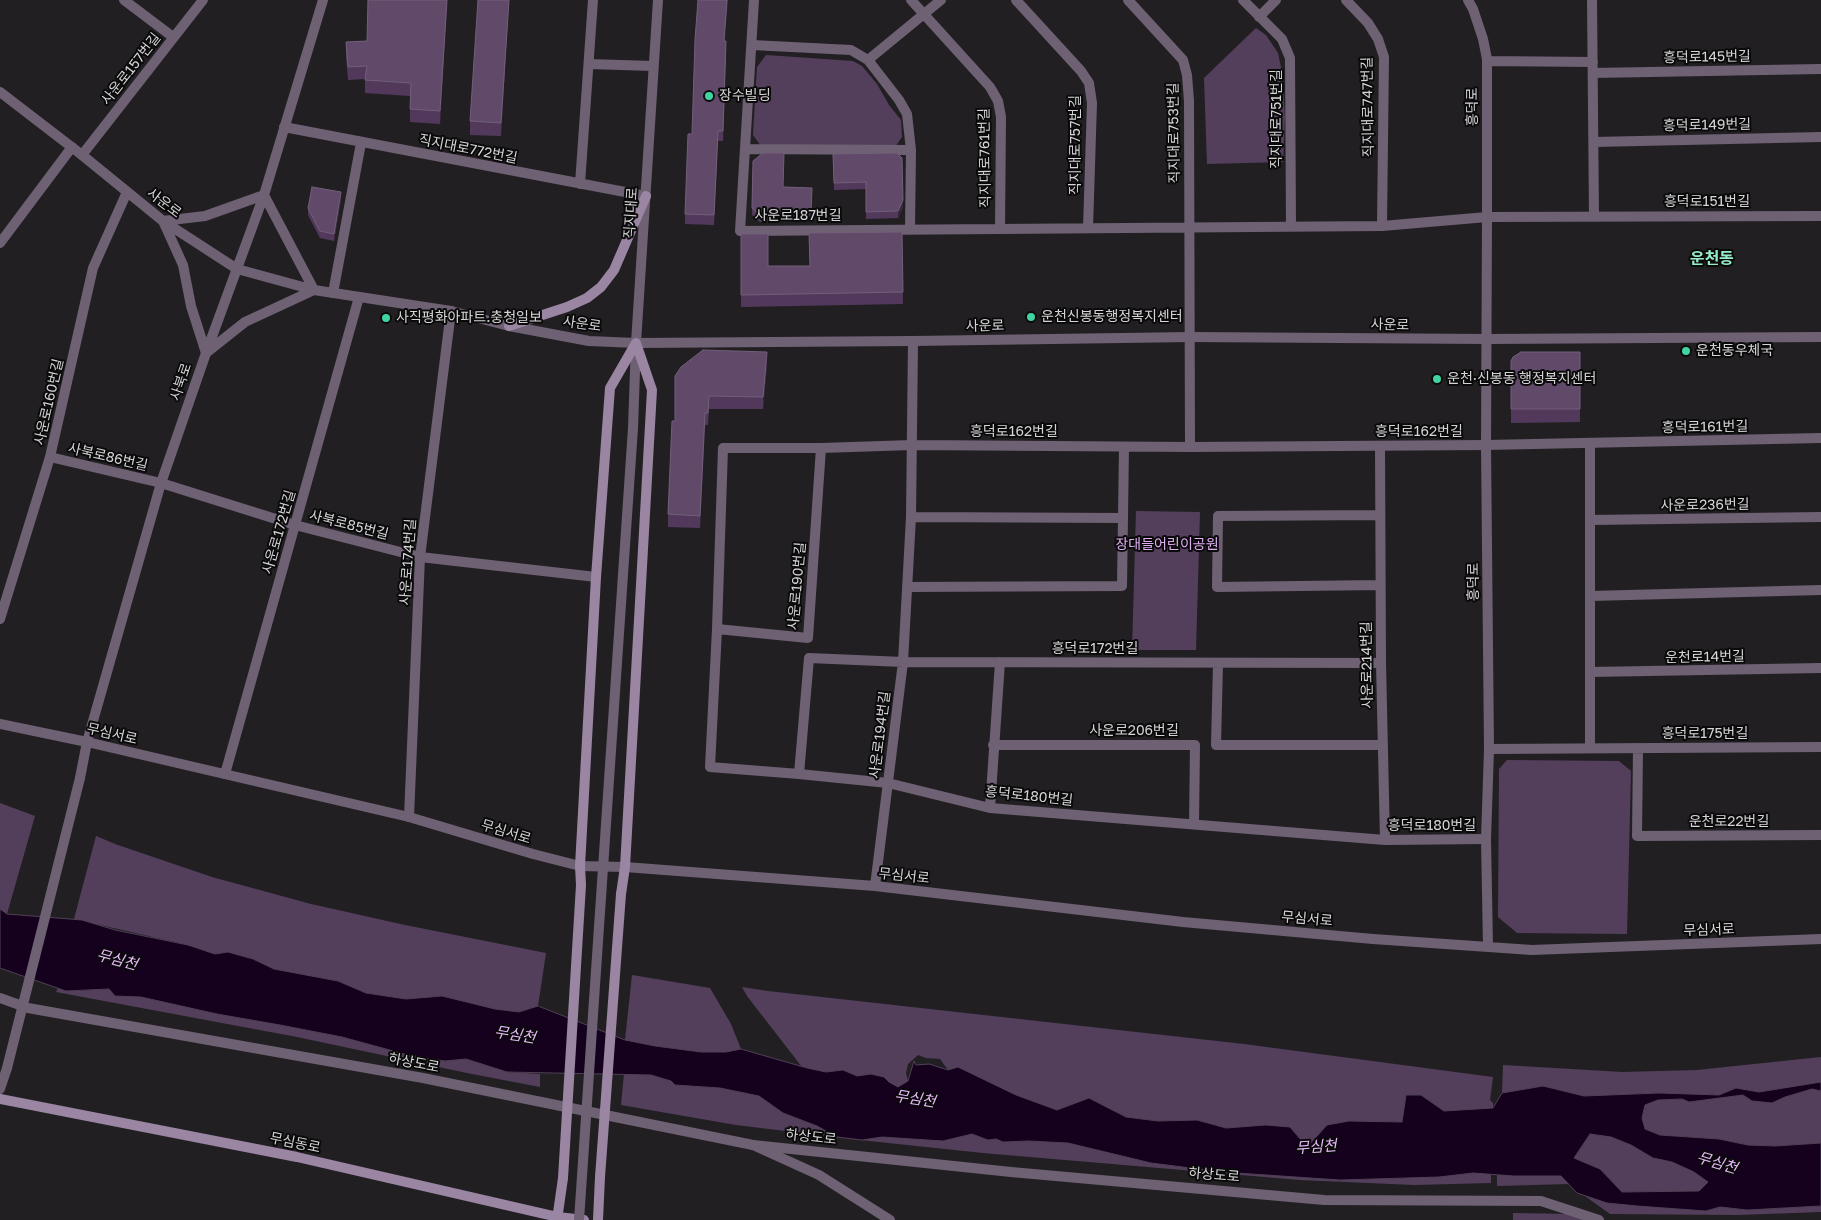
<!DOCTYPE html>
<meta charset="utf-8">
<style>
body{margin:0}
canvas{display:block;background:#221f23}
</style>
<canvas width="1821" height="1220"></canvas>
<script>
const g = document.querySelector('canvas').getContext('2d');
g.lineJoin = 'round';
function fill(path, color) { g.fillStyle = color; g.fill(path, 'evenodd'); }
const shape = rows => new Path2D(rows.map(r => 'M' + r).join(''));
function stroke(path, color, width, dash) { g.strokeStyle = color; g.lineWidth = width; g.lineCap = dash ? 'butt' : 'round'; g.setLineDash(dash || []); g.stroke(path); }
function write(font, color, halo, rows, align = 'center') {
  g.font = font + ' "Golos Text","Noto Sans KR",sans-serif'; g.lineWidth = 4; g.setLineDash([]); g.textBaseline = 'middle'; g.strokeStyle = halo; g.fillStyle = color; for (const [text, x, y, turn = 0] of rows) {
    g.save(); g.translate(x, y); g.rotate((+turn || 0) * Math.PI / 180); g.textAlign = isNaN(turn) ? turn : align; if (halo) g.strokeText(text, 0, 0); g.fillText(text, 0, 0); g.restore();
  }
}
const green = shape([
 [1256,28,1266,35,1278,53,1282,72,1285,117,1283,162,1207,164,1204,78],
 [766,55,853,61,862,66,877,84,889,105,901,120,902,137,895,147,761,146,753,135,757,67],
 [1136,511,1200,512,1196,650,1132,650],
 [1507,760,1619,761,1631,771,1627,934,1517,933,1498,917,1499,769],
 [0,803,35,816,7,914,0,909],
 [96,836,115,844,212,877,311,904,405,925,546,953,538,1006,519,1012,495,1009,442,996,406,999,366,993,338,981,274,969,253,959,228,952,215,954,188,945,74,919],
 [632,975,710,988,731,1024,741,1049,726,1052,701,1052,655,1046,625,1040],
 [742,987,768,991,1244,1044,1493,1077,1490,1100,1493,1103,1493,1108,1443,1111,1421,1095,1402,1122,1349,1121,1307,1148,1266,1125,1226,1128,1197,1120,1158,1121,1126,1117,1089,1098,1057,1110,948,1070,940,1059,926,1058,918,1055,908,1064,906,1073,908,1081,898,1087,871,1074,857,1076,843,1070,826,1072,802,1067,747,996],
 [58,988,66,991,77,991,109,989,116,996,141,997,217,1014,280,1025,342,1037,408,1055,445,1061,466,1059,507,1072,540,1074,540,1087,467,1073,297,1037,56,992],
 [1821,1057,1821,1082,1776,1090,1759,1092,1736,1088,1719,1095,1659,1093,1584,1096,1543,1086,1502,1093,1503,1065,1622,1072,1697,1070],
 [624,1074,651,1075,671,1081,675,1085,720,1088,759,1096,783,1113,817,1126,837,1137,862,1140,882,1137,943,1141,972,1134,988,1140,996,1139,1003,1142,1029,1141,1068,1143,1151,1163,1222,1172,1340,1180,1439,1177,1473,1173,1491,1174,1491,1183,1414,1185,1300,1180,983,1153,860,1140,736,1125,621,1105],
 [1812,1089,1821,1091,1821,1143,1775,1146,1748,1145,1719,1139,1660,1135,1645,1129,1642,1118,1645,1105,1658,1100,1682,1099,1689,1102,1743,1095,1752,1101,1772,1103,1785,1097],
 [1590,1134,1611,1137,1631,1145,1653,1158,1672,1162,1694,1172,1708,1182,1699,1191,1622,1192,1600,1169,1574,1158],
 [1497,1175,1561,1176,1569,1184,1497,1186],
 [1585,1196,1607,1203,1705,1211,1720,1207,1747,1210,1821,1206,1821,1212,1737,1215,1610,1214],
 [1513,1213,1569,1214,1587,1220,1513,1220]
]);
const water = shape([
 [0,909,7,914,82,920,115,930,188,945,215,954,228,952,253,959,274,969,338,981,366,993,406,999,442,996,495,1009,519,1012,538,1006,625,1040,655,1046,701,1052,726,1052,741,1049,807,1068,826,1072,843,1070,857,1076,871,1074,884,1077,889,1082,898,1087,908,1081,914,1061,916,1065,929,1064,948,1070,958,1067,1016,1095,1057,1110,1089,1098,1126,1117,1158,1121,1197,1120,1226,1128,1266,1125,1290,1127,1307,1147,1327,1125,1349,1121,1402,1122,1406,1095,1421,1095,1444,1111,1493,1108,1502,1093,1543,1086,1584,1096,1659,1093,1719,1095,1736,1088,1759,1092,1821,1082,1821,1091,1812,1089,1785,1097,1772,1103,1752,1101,1743,1095,1689,1102,1682,1099,1658,1100,1645,1105,1642,1118,1645,1129,1660,1135,1719,1139,1748,1145,1775,1146,1821,1143,1821,1206,1747,1210,1720,1207,1706,1211,1637,1206,1607,1203,1577,1193,1561,1176,1514,1176,1473,1173,1439,1177,1340,1180,1222,1172,1151,1163,1068,1143,1029,1141,1003,1142,996,1139,988,1140,972,1134,943,1141,882,1137,862,1140,837,1137,817,1126,783,1113,759,1096,720,1088,675,1085,671,1081,651,1075,507,1072,466,1059,445,1061,408,1055,342,1037,280,1025,217,1014,141,997,115,996,109,989,66,991,0,968,0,909],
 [1590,1134,1611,1137,1631,1145,1653,1158,1672,1162,1694,1172,1708,1182,1699,1191,1622,1192,1600,1169,1574,1158,1590,1134]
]);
const minor = shape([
 [124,0,173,37],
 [754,0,740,231,1382,226,1487,217,1821,216],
 [911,0,990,87,998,101,1001,117,1000,229],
 [1016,0,1081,71,1089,83,1092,103,1088,228],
 [1128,0,1183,60,1187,75,1189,101,1190,447],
 [1243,0,1282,39,1290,58,1291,226],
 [1346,0,1368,23,1378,39,1384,57,1382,226],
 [1468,0,1473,9,1483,39,1487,59,1487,217],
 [1592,0,1594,217],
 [1259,17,1276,0],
 [752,45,851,50,868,60,899,100,907,114,911,150,910,229],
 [868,60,941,0],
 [1487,61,1593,62],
 [589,64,653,66],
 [1593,73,1821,69],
 [284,127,646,196],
 [1594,142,1821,137],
 [745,149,911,150],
 [82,155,203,0],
 [580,184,593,0],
 [0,243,72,147],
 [333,293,361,143],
 [1380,446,1381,663,1385,840],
 [50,457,161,483,295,525,420,557,596,577],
 [1380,515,1218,516,1217,587,1380,585],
 [911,517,1123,518],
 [1590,520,1821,517],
 [907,587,1122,586,1124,447],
 [1590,596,1821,590],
 [0,619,50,457,93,268,127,192],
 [717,629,808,638,821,448],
 [1218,664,1216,745,1383,745],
 [1590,672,1821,668],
 [993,745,1195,745,1194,824],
 [1590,747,1590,443],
 [1489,749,1821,747],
 [1638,749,1637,836,1821,835],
 [225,774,359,297],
 [799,774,809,658,903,662,1381,663],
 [990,808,1000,662],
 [409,817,420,557,451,311],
 [1486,839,1385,840,990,808,888,783,799,774,710,767,717,629,723,448,821,448,912,445,1190,447,1486,445,1821,438],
 [875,886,903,662,911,517,913,341],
 [0,998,28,1008,423,1078,753,1145,1011,1172,1324,1200,1541,1201,1599,1220]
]);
const tertiary = shape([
 [0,92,82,155,163,221,237,269,314,290,451,311,509,326,589,341,636,343,913,341,1190,337,1487,339,1821,337],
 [264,195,314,290,245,322,206,353,191,306,183,265,163,221,205,216,264,195],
 [1487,217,1486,445,1489,749,1486,839,1488,947],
 [633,428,636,343,658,0],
 [0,724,87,742,409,817,533,854,580,866,625,867,875,886,1183,922,1373,939,1532,950,1821,939],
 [80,778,87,742,161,483,206,353,264,195,323,0],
 [0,1089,7,1068],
 [753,1145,819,1175,890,1220]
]);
const secondary = shape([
 [509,326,567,307,587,298,601,287,614,270,646,196],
 [581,885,580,866,596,577,610,388,636,343],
 [621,894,625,867,652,390,636,343],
 [0,1099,297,1157,558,1217,584,1220],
 [557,1220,563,1178],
 [598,1220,600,1177]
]);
const tertiaryBridge = shape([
 [7,1068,80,778],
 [579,1220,633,428]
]);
const secondaryBridge = shape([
 [600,1177,621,894],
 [563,1178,581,885]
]);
const wall = shape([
 [447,0,440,124,410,122,410,96,365,93,365,79,348,80,346,55,346,42,367,41],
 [509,0,501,136,470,135,470,121],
 [725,41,726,52,723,141,718,141,714,225,685,224,685,214,692,134],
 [833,154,903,207,898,218,866,219,866,189,834,190],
 [753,161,783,187,812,188,811,219,779,218,778,222,760,222,752,215],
 [341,199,334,241,320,238,308,215,308,208],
 [902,232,903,304,741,307,741,234,768,266,810,266],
 [1580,352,1580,422,1511,423,1511,361],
 [767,365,763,409,709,409,708,425,705,425,700,528,668,527,668,514,675,421,675,376]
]);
const shadedWall = shape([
 [447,0,440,124,440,111],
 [509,0,501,136,501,123],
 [727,0,728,0,724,51,724,41],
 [341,192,341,199,334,241,334,234],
 [903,200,903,207,898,218,898,211],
 [767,352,767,365,763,409,763,397],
 [705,413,705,425,700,528,700,516]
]);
const building = shape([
 [368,0,447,0,440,111,410,109,411,83,365,80,367,66,348,67,346,42,367,41,368,0],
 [478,0,509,0,501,123,470,121,478,0],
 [698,0,727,0,724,41,726,41,723,131,718,131,714,215,685,214,688,134,692,134,695,40,698,0],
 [763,153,784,153,783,187,812,188,811,212,779,211,778,215,760,215,752,208,753,161,763,153],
 [897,153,902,158,903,200,898,211,866,212,866,182,834,183,833,154,897,153],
 [312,187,341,192,334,234,320,231,308,208,312,187],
 [902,232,903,292,741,295,741,234,768,234,768,266,810,266,809,233,902,232],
 [703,350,767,352,763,397,709,396,708,413,705,413,700,516,668,514,672,421,675,421,675,376,681,367,703,350],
 [1521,352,1580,352,1580,409,1511,409,1511,361,1513,357,1521,352]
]);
const markers = [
 [709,96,5,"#3fd4a2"],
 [1031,317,5,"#3fd4a2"],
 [386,318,5,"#3fd4a2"],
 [1686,351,5,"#3fd4a2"],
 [1437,379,5,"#3fd4a2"]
];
const streetNames = [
 ["흥덕로145번길",1707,57,-1],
 ["사운로157번길",131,69,-52],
 ["직지대로747번길",1368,107,-91],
 ["흥덕로",1473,107,-90],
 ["직지대로751번길",1277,119,-90],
 ["흥덕로149번길",1707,125,-1],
 ["직지대로753번길",1174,133,-91],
 ["직지대로757번길",1076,145,-90],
 ["직지대로772번길",468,149,11],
 ["직지대로761번길",985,158,-91],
 ["흥덕로151번길",1707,202],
 ["사운로",164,203,37],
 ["직지대로",631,213,-86],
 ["사운로187번길",798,216],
 ["사운로",582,324,8],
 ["사운로",1390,325,1],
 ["사운로",985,326,-1],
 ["사북로",181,382,-71],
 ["사운로160번길",49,402,-77],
 ["흥덕로161번길",1705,427,-1],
 ["흥덕로162번길",1014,432],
 ["흥덕로162번길",1419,432],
 ["사북로86번길",108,457,13],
 ["사운로236번길",1705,505,-1],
 ["사북로85번길",349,525,14],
 ["사운로172번길",279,532,-74],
 ["사운로174번길",408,562,-86],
 ["흥덕로",1474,582,-90],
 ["사운로190번길",797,586,-85],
 ["흥덕로172번길",1095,649],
 ["운천로14번길",1705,657,-1],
 ["사운로214번길",1367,665,-91],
 ["사운로206번길",1134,731],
 ["무심서로",112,734,13],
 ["흥덕로175번길",1705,734],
 ["사운로194번길",880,735,-83],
 ["흥덕로180번길",1029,796,6],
 ["운천로22번길",1729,822],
 ["흥덕로180번길",1432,826],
 ["무심서로",506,832,17],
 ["무심서로",904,876,6],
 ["무심서로",1307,919,5],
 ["무심서로",1709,930,-2],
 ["하상도로",414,1063,11],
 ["하상도로",811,1137,6],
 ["무심동로",295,1143,12],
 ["하상도로",1214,1175,5]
];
const poiNames = [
 ["장수빌딩",719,96],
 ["운천신봉동행정복지센터",1041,317],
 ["사직평화아파트.충청일보",396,318],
 ["운천동우체국",1696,351],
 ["운천·신봉동 행정복지센터",1447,379]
];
const parkNames = [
 ["장대들어린이공원",1167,545]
];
const waterNames = [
 ["무심천",117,960,15],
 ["무심천",515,1035,9],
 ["무심천",915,1099,9],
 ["무심천",1316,1147,-4],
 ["무심천",1717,1163,17]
];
const quarterNames = [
 ["운천동",1712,259]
];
fill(green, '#533f5c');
fill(water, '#15001e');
stroke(water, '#4f4055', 1);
stroke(minor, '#6e6173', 10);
stroke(tertiary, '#6e6173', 10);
stroke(secondary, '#9a85a3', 10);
stroke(tertiaryBridge, '#6e6173', 10);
stroke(secondaryBridge, '#9a85a3', 10);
fill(wall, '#52395c');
fill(shadedWall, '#392740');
fill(building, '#604969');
stroke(building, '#725f7a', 1);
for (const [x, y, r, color] of markers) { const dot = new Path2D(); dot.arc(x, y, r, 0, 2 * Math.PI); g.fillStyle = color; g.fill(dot); stroke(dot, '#0b0a0b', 2); }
write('14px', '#d5d4d6', '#0b0a0b', streetNames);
write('14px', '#d5d4d6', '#0b0a0b', poiNames, 'left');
write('14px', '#ddaef0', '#0b0a0b', parkNames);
write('italic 15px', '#e8b9fb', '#0b0a0b', waterNames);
write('bold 16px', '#95edc8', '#0b0a0b', quarterNames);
</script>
